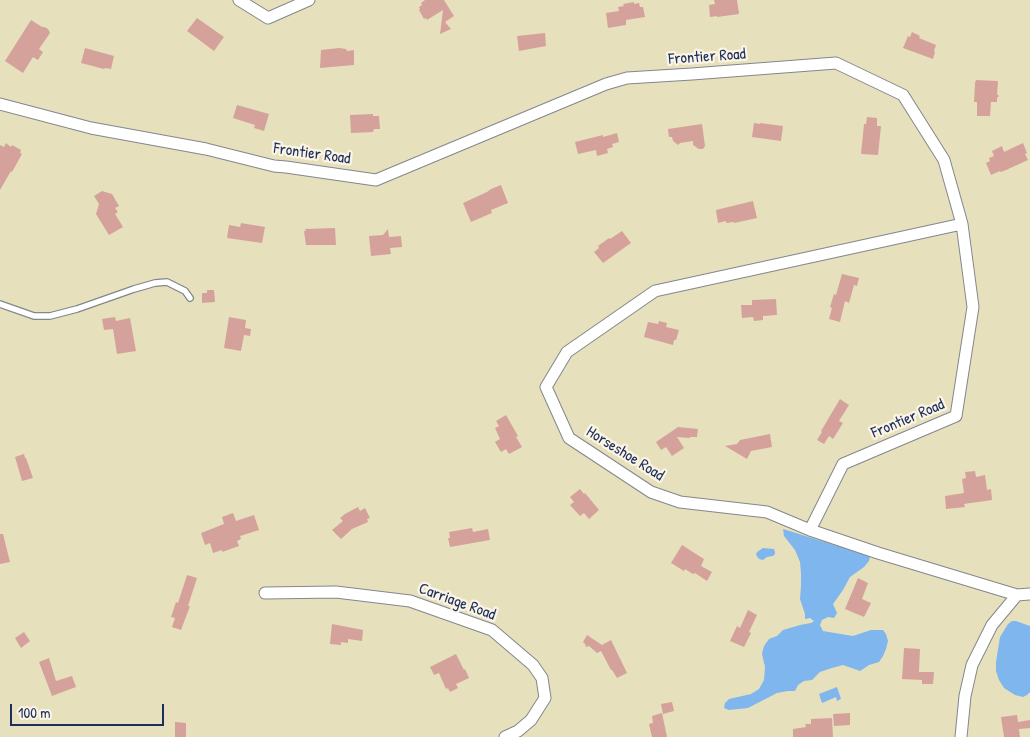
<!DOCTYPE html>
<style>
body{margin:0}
#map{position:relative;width:1030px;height:737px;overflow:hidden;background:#e7e0bc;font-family:"Patrick Hand",sans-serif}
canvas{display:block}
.scale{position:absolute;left:10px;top:704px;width:154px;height:22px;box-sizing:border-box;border:2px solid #1b2f5e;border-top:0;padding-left:6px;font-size:15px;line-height:18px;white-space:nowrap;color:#1b2f5e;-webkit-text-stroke:4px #fcf5e5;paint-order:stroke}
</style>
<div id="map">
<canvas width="1030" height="737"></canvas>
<div class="scale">100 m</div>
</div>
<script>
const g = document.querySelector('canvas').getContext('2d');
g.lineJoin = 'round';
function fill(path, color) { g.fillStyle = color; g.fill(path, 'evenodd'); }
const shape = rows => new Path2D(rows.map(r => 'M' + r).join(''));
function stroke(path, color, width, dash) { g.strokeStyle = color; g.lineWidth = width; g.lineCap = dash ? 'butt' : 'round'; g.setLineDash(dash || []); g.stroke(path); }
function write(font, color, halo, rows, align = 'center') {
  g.font = font + ' "Patrick Hand",sans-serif'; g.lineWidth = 4.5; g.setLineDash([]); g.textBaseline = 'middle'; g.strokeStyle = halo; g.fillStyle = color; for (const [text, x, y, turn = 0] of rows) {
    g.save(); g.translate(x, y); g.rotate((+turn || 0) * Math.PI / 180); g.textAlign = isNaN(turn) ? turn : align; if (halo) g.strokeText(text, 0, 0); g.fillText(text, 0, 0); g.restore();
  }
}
const water = shape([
 [783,529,870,556,869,561,864,567,850,577,843,590,833,604,837,613,834,618,828,617,822,620,820,625,823,631,853,636,871,630,883,630,886,634,888,641,886,649,883,656,879,662,869,665,860,671,843,665,832,668,820,672,812,680,804,681,798,685,795,691,788,691,777,693,748,708,729,710,724,708,725,703,729,699,751,694,759,689,764,680,765,667,762,654,764,646,769,639,777,636,783,630,800,625,811,623,814,621,810,618,805,619,805,614,800,599,801,586,801,573,800,562,795,550,784,536],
 [763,548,774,549,775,552,775,554,773,556,767,557,763,560,759,559,756,555,757,552],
 [1012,621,1016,621,1030,626,1030,692,1027,695,1023,697,1015,695,1004,688,999,680,996,671,996,662,1000,637,1008,624],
 [837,687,841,699,837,701,836,697,822,703,819,694]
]);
const building = shape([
 [425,0,444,0,454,16,445,22,451,29,440,34,443,10,427,20,426,18,424,19,419,10,420,9,419,7,422,5,421,3],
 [714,0,737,0,739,14,717,17,717,16,710,17,709,5,715,4],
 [634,2,634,4,639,3,640,7,643,7,645,17,626,20,626,25,608,28,606,13,619,11,618,7,624,6,623,4],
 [197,18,224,37,214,51,187,31],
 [31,20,42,27,44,27,48,29,50,33,39,49,43,52,38,60,33,57,23,73,5,61],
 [912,32,920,36,919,38,936,45,934,51,935,52,933,59,903,48,908,36,910,37],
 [545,33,546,46,519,51,517,36],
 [85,48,114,56,111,69,105,68,104,69,81,63],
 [339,48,346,49,347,51,354,50,354,65,320,68,321,50],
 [976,80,998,81,997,94,999,96,997,98,997,102,991,102,990,116,977,116,977,102,974,102,975,83],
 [237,105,269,114,264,131,254,128,255,125,233,118],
 [373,114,373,116,379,116,380,129,374,129,373,132,351,133,350,115],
 [867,117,877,118,877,126,881,126,878,155,861,154,864,124,866,124],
 [754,123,760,124,760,123,783,126,781,141,752,137],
 [702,124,705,146,703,149,699,149,693,145,693,141,680,143,678,145,673,141,672,137,669,137,668,129],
 [617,133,619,142,612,144,613,147,607,149,608,153,597,156,596,150,578,154,575,142,603,135,603,137],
 [6,143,11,147,12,145,21,150,20,153,22,154,12,172,11,171,0,190,0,145,4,147],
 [1023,143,1027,153,1025,154,1028,160,1006,170,1001,172,1000,171,991,175,986,163,990,161,989,158,994,156,992,151,1002,146,1004,152],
 [501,185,508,203,491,210,492,213,471,222,463,203,487,192,491,189],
 [102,191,112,194,119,206,115,208,118,212,115,214,123,227,109,235,96,214,99,204,94,196],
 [753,201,757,218,734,223,734,222,726,223,726,221,718,223,716,210],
 [241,223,265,227,262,243,227,238,229,225,240,227],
 [335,228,336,245,306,245,304,231,306,231,305,229],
 [388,229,389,237,401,236,402,247,390,248,391,254,371,256,369,236,383,235],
 [622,231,631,243,603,263,594,252,599,248,598,246,609,238,610,239],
 [842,274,859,278,857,286,854,285,849,303,845,301,840,322,829,319,832,308,830,307,834,294,836,295],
 [207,290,214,290,215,302,202,303,202,293,207,293],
 [776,299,777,315,763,316,763,320,754,321,753,317,742,318,741,305,752,305,752,300],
 [115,317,116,321,130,318,136,351,117,354,113,329,104,330,102,319],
 [229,317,246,320,245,328,251,329,250,336,244,335,241,351,224,348],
 [659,321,667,323,666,327,679,330,676,340,674,340,673,345,644,337,648,322,658,324],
 [840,399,849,405,839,421,843,423,833,439,829,436,824,444,817,440,822,432,821,431],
 [506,415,518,436,516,437,522,447,509,454,506,449,501,452,495,442,500,439,495,428,499,426,496,421],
 [678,427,698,429,697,437,690,437,690,438,677,437,684,448,672,456,666,447,661,450,656,442],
 [770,434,772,447,751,451,747,459,725,446,737,444,740,440],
 [24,454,25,458,26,458,33,478,22,481,15,457],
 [975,471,976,477,985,475,987,490,991,489,992,500,964,504,965,507,946,509,945,496,964,493,962,479,966,478,965,472],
 [580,489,584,494,585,493,599,510,589,519,584,513,580,516,570,505,574,502,570,497],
 [358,507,360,511,365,508,370,518,367,519,368,522,352,529,341,539,332,530,343,521,340,518,345,514],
 [233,513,236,521,254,515,259,530,240,536,241,539,237,541,239,546,222,552,222,550,213,553,210,543,205,545,201,533,224,524,222,517],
 [472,528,473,532,488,529,490,540,450,547,448,538,450,538,449,532],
 [0,534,3,534,10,562,0,564],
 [682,545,704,559,701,566,712,572,707,581,695,573,693,574,685,569,684,571,671,563],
 [187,575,197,578,188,606,190,606,181,630,172,627,175,618,171,617,176,602,178,603],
 [858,578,868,583,862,599,871,603,864,617,845,609],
 [748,610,757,615,749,632,751,633,744,647,730,641,737,626,740,628],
 [332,624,363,630,362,641,348,639,348,643,341,642,341,645,330,644],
 [24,632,30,641,21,648,15,638],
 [587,635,602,645,611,640,627,673,617,678,612,670,611,670,601,651,597,653,589,646,586,647,585,644,583,642],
 [904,648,920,649,919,672,934,672,933,684,922,684,922,680,902,679],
 [456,654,464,670,465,669,469,678,456,684,458,688,450,692,448,688,446,689,439,673,434,675,430,667],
 [49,658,56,681,72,676,76,687,52,696,39,662],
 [672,702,674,711,663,714,661,704],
 [662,713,667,737,652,737,649,724,653,723,652,716],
 [850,713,850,725,834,726,833,714],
 [1017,715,1018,722,1030,720,1030,728,1019,729,1020,737,1004,737,1001,717],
 [832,718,833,737,793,737,793,729,806,727,805,724,811,724,811,719],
 [175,722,186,723,186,737,175,737]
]);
const service = shape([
 [0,304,34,316,50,316,77,309,134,289,155,283,167,282,185,291,190,298]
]);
const minor = shape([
 [239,0,268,18,309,0],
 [0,104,91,128,206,149,274,166,286,167,376,180,606,84,627,78,692,74,836,63,903,95,944,160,962,224,973,307,956,416,843,464,810,530],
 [962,224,655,291,567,352,546,387,569,438,651,492,680,502,767,512,810,530,878,553,1017,595],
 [265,593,336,592,410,601,492,630,533,665,542,678,545,698,531,720,518,731,505,737],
 [961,737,965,696,972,665,992,625,1017,595,1030,594]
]);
const streetNames = [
 ["Frontier Road",707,57,-4],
 ["Frontier Road",312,154,8],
 ["Frontier Road",908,419,-23],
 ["Horseshoe Road",625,454,32],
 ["Carriage Road",457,602,20]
];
fill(water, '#7fb6ee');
fill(building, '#d4a29a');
stroke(service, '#81888d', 8);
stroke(minor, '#81888d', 13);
stroke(service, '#fff', 5.5);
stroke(minor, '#fff', 11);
write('16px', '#1b2f5e', '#fcf5e5', streetNames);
</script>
